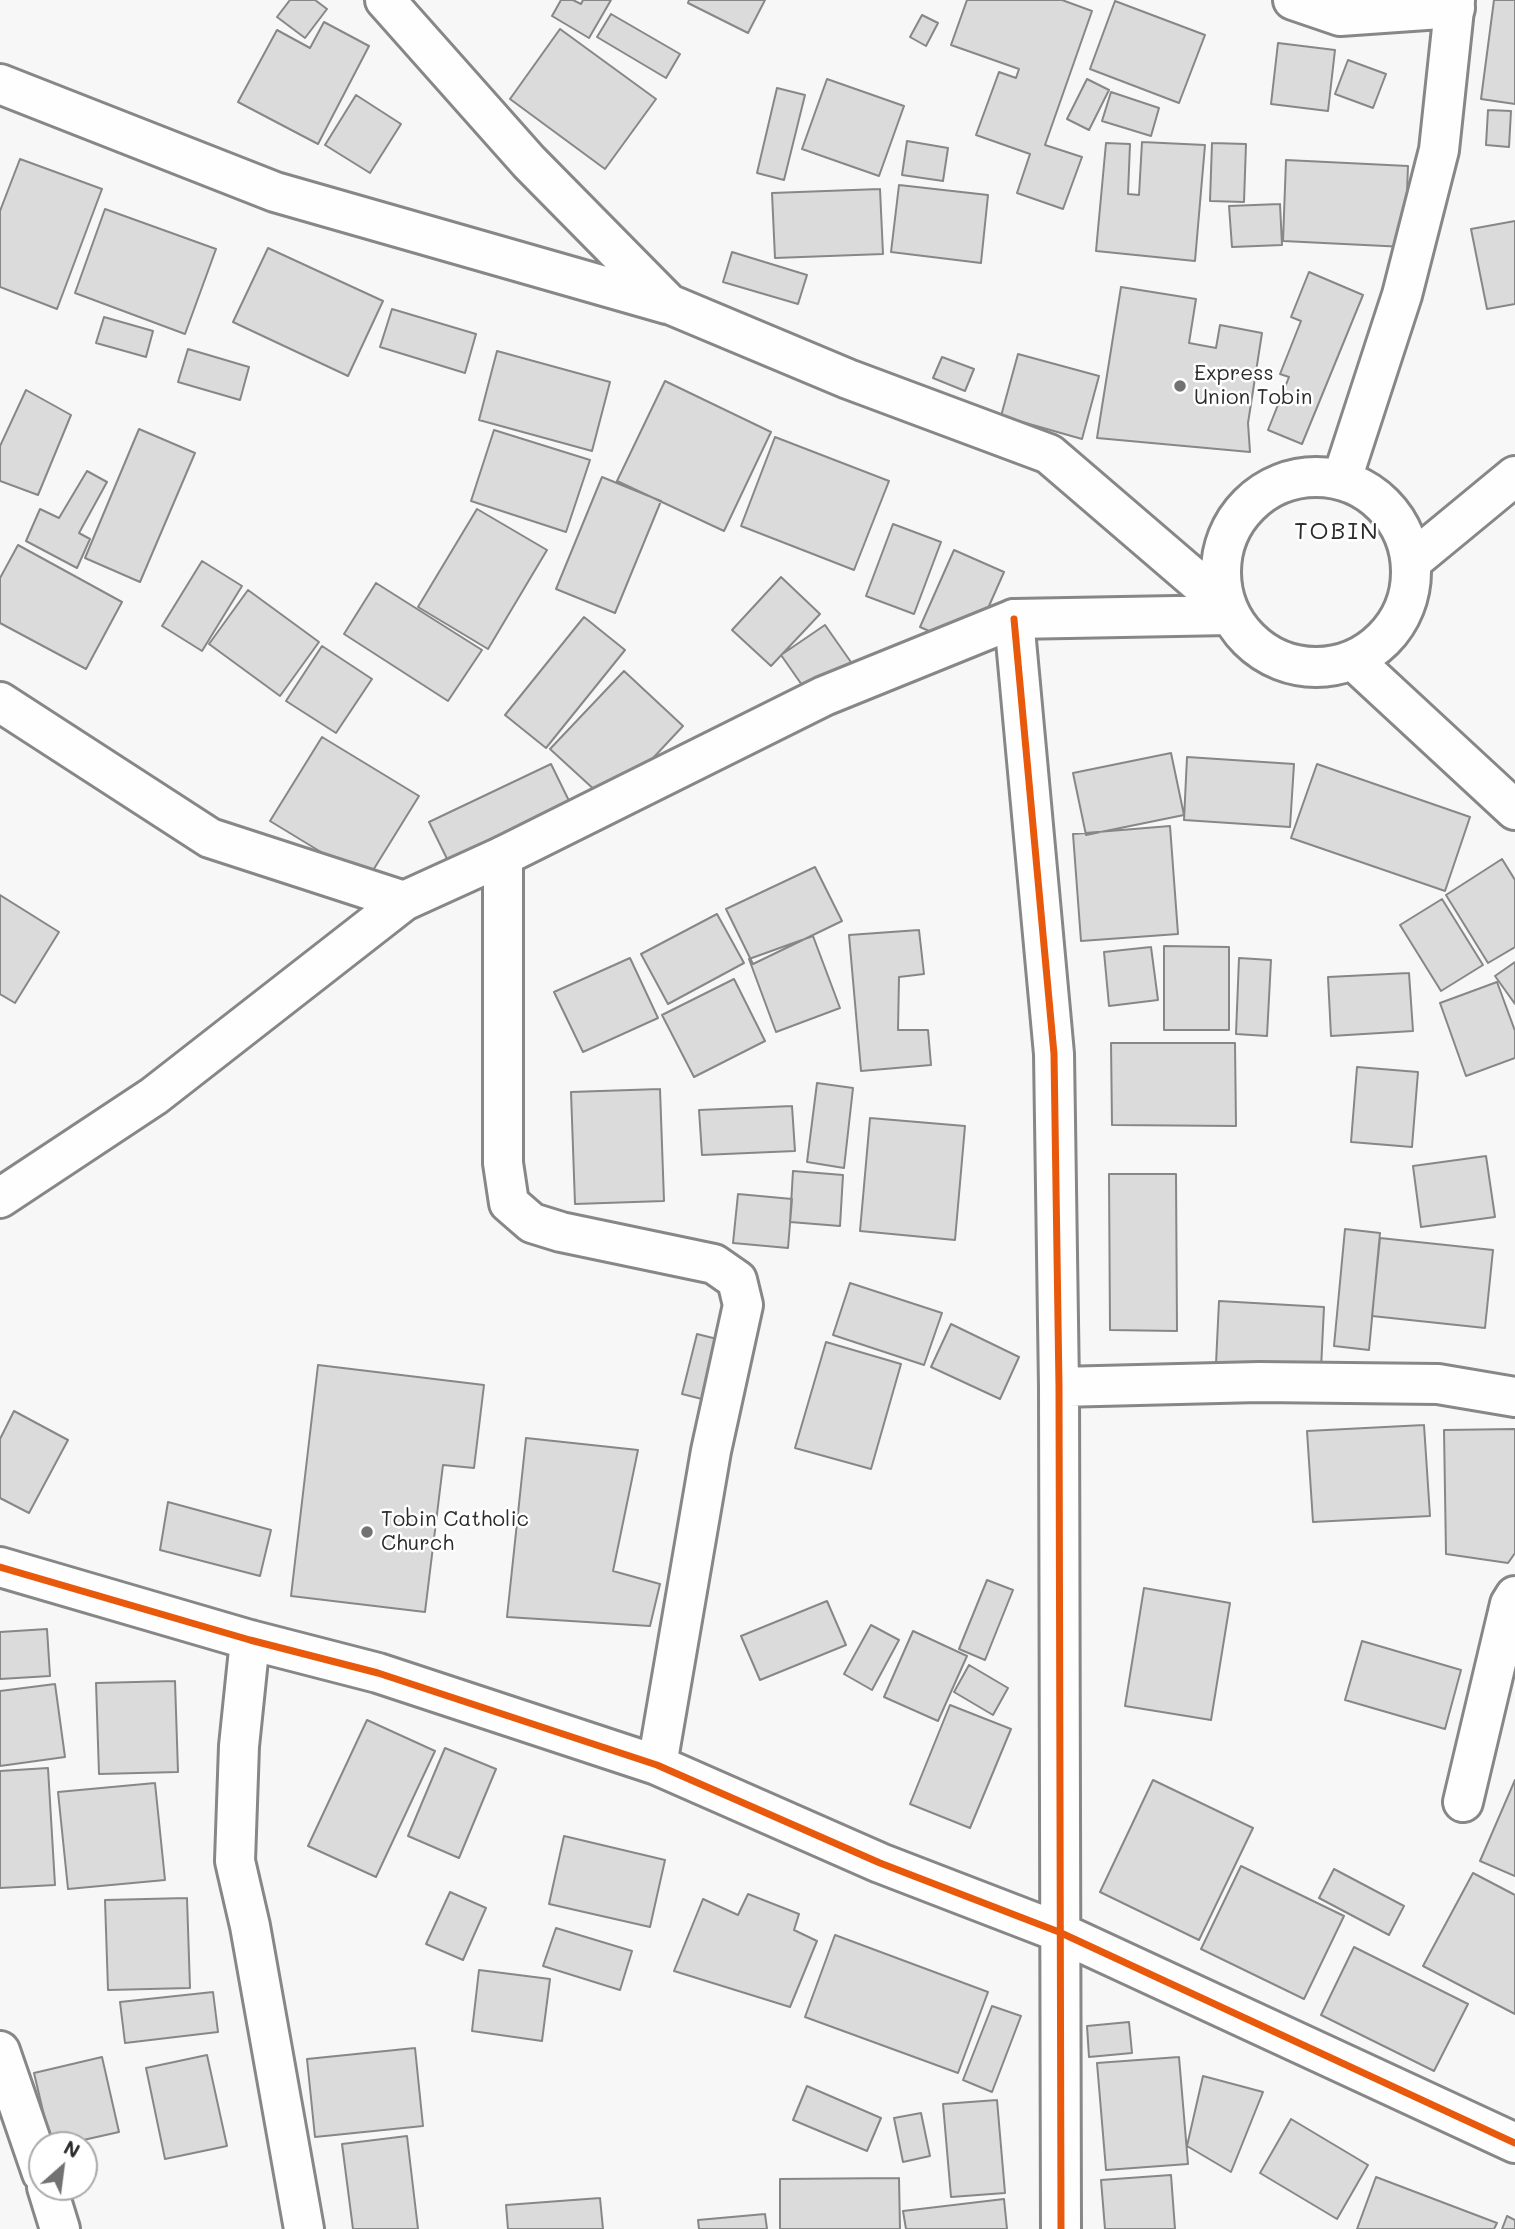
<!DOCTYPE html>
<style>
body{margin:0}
#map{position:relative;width:1515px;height:2229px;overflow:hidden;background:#f7f7f7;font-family:Mali,sans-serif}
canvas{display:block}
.north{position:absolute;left:28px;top:2131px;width:70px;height:70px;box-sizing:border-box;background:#fff;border:2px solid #aaa;border-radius:50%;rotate:28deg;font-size:19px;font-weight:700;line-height:28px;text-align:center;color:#2b2b2b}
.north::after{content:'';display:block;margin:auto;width:24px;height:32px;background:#727272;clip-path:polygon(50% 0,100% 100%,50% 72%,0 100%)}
</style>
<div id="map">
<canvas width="1515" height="2229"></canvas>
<div class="north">N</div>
</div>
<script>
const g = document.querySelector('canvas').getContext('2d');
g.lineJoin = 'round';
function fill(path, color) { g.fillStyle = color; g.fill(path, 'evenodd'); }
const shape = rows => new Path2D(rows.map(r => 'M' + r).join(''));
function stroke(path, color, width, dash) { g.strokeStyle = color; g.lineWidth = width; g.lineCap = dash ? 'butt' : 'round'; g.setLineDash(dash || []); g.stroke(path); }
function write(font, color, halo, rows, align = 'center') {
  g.font = font + ' Mali,sans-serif'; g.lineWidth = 5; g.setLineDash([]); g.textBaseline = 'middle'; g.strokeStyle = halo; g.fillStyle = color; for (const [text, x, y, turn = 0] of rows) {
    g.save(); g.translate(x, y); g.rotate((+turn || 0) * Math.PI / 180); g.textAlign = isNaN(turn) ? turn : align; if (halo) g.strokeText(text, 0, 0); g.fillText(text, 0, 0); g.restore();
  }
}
const building = shape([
 [290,0,315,0,327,9,305,38,277,17,290,0],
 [561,0,573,0,581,4,583,0,611,0,589,38,552,16,561,0],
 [689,0,765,0,748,33,688,3,689,0],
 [967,0,1062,0,1092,11,1045,145,1082,157,1063,209,1017,193,1030,154,976,135,999,72,1016,78,1019,69,951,45,967,0],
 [1494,0,1515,0,1515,104,1481,99,1494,0],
 [1115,1,1205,35,1179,103,1090,69,1115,1],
 [611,14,680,54,666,78,597,37,611,14],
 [922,15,938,23,926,46,910,37,922,15],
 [324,22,369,46,318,144,238,102,277,30,310,48,324,22],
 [560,29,656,99,605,169,510,99,560,29],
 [1278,43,1335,50,1328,111,1271,104,1278,43],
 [1348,60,1386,74,1373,108,1335,94,1348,60],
 [827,79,904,106,879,176,802,149,827,79],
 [1087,79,1109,90,1089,130,1067,119,1087,79],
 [777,88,805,95,784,180,757,173,777,88],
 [1111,92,1159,108,1151,136,1102,121,1111,92],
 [356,95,401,124,370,173,325,145,356,95],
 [1488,110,1511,111,1509,147,1486,145,1488,110],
 [907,141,948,148,943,181,902,175,907,141],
 [1142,142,1205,145,1195,261,1096,251,1106,143,1130,144,1128,194,1139,195,1142,142],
 [1212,143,1246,144,1244,202,1210,201,1212,143],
 [20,159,102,189,57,309,0,287,0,211,20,159],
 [1286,160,1408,166,1405,247,1283,241,1286,160],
 [899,185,988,195,981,263,891,252,899,185],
 [880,189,883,254,775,258,772,193,880,189],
 [1280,204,1282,245,1232,247,1229,206,1280,204],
 [105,209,216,249,185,334,75,293,105,209],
 [1515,221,1515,304,1487,309,1471,229,1515,221],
 [268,248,383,301,348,376,233,322,268,248],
 [732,252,807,275,798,304,723,282,732,252],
 [1309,272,1363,295,1302,444,1268,430,1289,377,1280,374,1301,321,1291,317,1309,272],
 [1121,287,1196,299,1189,343,1216,348,1220,325,1262,333,1248,423,1250,452,1097,438,1121,287],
 [392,309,476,334,465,373,380,347,392,309],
 [104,317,153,331,146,357,96,343,104,317],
 [188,349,249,367,240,400,178,382,188,349],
 [497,351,610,382,592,451,479,420,497,351],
 [1018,354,1099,376,1082,439,1001,416,1018,354],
 [942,357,974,369,965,391,933,378,942,357],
 [665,381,771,432,724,531,617,481,665,381],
 [26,390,71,415,38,495,0,481,0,446,26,390],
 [139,429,195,453,140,582,85,558,139,429],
 [494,430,590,460,566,532,471,501,494,430],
 [775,437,889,481,854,570,741,526,775,437],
 [87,471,107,482,79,533,90,539,77,568,26,541,40,509,59,518,87,471],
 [602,477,661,501,615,613,556,589,602,477],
 [477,509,547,550,488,649,418,607,477,509],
 [893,524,941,542,914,614,866,596,893,524],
 [18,545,122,602,86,669,0,623,0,578,18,545],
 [954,550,1004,572,970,649,920,627,954,550],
 [202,561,242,586,202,651,162,626,202,561],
 [781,577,820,614,771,666,732,630,781,577],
 [376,583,482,650,448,701,344,634,376,583],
 [248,590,319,642,280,696,209,644,248,590],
 [584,617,625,650,546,748,505,715,584,617],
 [825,625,867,685,823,715,781,655,825,625],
 [322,646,372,679,336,733,286,701,322,646],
 [624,671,683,726,610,804,550,749,624,671],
 [322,737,419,796,367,880,270,821,322,737],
 [1171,753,1184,815,1086,835,1073,773,1171,753],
 [1187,757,1294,764,1290,827,1184,820,1187,757],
 [551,764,574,811,452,869,429,822,551,764],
 [1317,764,1470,817,1445,891,1291,838,1317,764],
 [1170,826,1178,934,1081,941,1073,834,1170,826],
 [1502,859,1515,880,1515,947,1488,963,1446,895,1502,859],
 [815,867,842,921,753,964,726,909,815,867],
 [0,895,59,932,15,1003,0,994,0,895],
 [1442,899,1483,965,1441,991,1400,925,1442,899],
 [717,914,744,963,668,1004,641,954,717,914],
 [919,930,924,974,899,977,898,1030,928,1030,931,1065,861,1071,849,935,919,930],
 [813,936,840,1008,776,1032,749,959,813,936],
 [1164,946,1229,947,1229,1030,1164,1030,1164,946],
 [1151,947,1158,1000,1109,1006,1104,952,1151,947],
 [630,958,658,1018,583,1052,554,992,630,958],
 [1239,958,1271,960,1267,1036,1236,1034,1239,958],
 [1515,962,1515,1004,1495,976,1515,962],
 [1409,973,1413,1031,1331,1036,1328,977,1409,973],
 [734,979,765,1041,694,1077,662,1015,734,979],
 [1497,982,1515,1031,1515,1058,1466,1076,1440,1003,1497,982],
 [1111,1043,1235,1043,1236,1126,1112,1125,1111,1043],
 [1357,1067,1418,1072,1412,1147,1351,1142,1357,1067],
 [817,1083,853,1088,844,1168,807,1162,817,1083],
 [660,1089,664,1201,575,1204,571,1092,660,1089],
 [792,1106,795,1151,702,1155,699,1110,792,1106],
 [870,1118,965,1126,955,1240,860,1231,870,1118],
 [1486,1156,1495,1217,1421,1227,1413,1166,1486,1156],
 [793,1171,843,1175,840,1226,790,1222,793,1171],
 [1109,1174,1176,1174,1177,1331,1110,1330,1109,1174],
 [738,1194,792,1199,788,1248,733,1243,738,1194],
 [1345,1229,1380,1233,1369,1350,1334,1346,1345,1229],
 [1380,1238,1493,1250,1485,1328,1372,1316,1380,1238],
 [850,1283,942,1313,924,1365,833,1335,850,1283],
 [1219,1301,1324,1307,1321,1369,1216,1364,1219,1301],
 [951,1324,1019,1357,1000,1399,931,1367,951,1324],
 [697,1334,745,1346,730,1406,682,1394,697,1334],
 [826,1342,901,1364,871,1469,795,1448,826,1342],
 [318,1365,484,1385,474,1468,443,1465,425,1612,291,1596,318,1365],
 [14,1411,68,1440,29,1513,0,1498,0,1439,14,1411],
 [1424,1425,1430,1516,1313,1522,1307,1431,1424,1425],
 [1515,1429,1515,1553,1508,1563,1446,1554,1444,1430,1515,1429],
 [526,1438,638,1450,613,1571,660,1584,650,1626,507,1617,526,1438],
 [168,1502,271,1530,260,1576,160,1550,168,1502],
 [987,1580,1013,1590,985,1660,959,1649,987,1580],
 [1144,1588,1230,1603,1211,1720,1125,1706,1144,1588],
 [827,1601,846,1645,760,1680,741,1636,827,1601],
 [871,1625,899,1640,872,1690,844,1674,871,1625],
 [47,1629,50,1676,0,1679,0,1632,47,1629],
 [913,1631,967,1656,938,1721,884,1697,913,1631],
 [1362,1641,1461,1670,1445,1729,1345,1700,1362,1641],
 [969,1665,1008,1688,993,1715,954,1692,969,1665],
 [175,1681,178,1772,99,1774,96,1683,175,1681],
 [55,1684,65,1757,0,1766,0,1691,55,1684],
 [950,1705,1011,1729,970,1828,910,1804,950,1705],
 [367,1720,435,1751,376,1877,308,1846,367,1720],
 [445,1748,496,1769,459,1858,408,1836,445,1748],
 [48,1768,55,1885,0,1888,0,1771,48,1768],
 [1153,1780,1253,1828,1199,1940,1100,1892,1153,1780],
 [1515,1780,1515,1876,1480,1861,1515,1780],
 [155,1783,165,1880,68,1889,58,1792,155,1783],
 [564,1836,665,1860,650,1927,549,1904,564,1836],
 [1241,1866,1344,1916,1304,1999,1201,1949,1241,1866],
 [1334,1869,1404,1906,1389,1935,1319,1898,1334,1869],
 [1473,1873,1515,1895,1515,2014,1423,1966,1473,1873],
 [450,1892,486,1908,463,1960,426,1944,450,1892],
 [748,1894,799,1914,794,1930,817,1941,790,2007,674,1971,703,1899,738,1915,748,1894],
 [187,1898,190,1988,108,1990,105,1900,187,1898],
 [556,1928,632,1951,620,1990,543,1966,556,1928],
 [835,1935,988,1992,958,2073,805,2017,835,1935],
 [1354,1947,1468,2004,1434,2071,1321,2015,1354,1947],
 [479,1970,550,1979,542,2041,472,2031,479,1970],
 [213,1992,218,2032,125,2043,120,2002,213,1992],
 [992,2006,1021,2016,992,2092,963,2080,992,2006],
 [1129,2022,1132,2053,1089,2057,1087,2026,1129,2022],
 [415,2048,423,2126,315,2137,307,2059,415,2048],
 [207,2055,227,2146,165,2159,146,2068,207,2055],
 [102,2057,119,2132,61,2145,51,2145,34,2073,102,2057],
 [1179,2057,1188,2164,1106,2170,1097,2063,1179,2057],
 [1203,2076,1263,2092,1231,2172,1187,2146,1203,2076],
 [807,2086,881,2118,867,2151,793,2120,807,2086],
 [997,2100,1005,2193,951,2197,943,2104,997,2100],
 [921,2113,930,2156,903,2162,894,2118,921,2113],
 [1291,2119,1368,2165,1337,2219,1260,2173,1291,2119],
 [407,2136,418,2229,353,2229,342,2144,407,2136],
 [1171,2175,1175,2229,1105,2229,1101,2180,1171,2175],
 [1376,2177,1497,2223,1494,2229,1357,2229,1376,2177],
 [899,2178,900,2229,780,2229,780,2179,899,2178],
 [600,2198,603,2229,508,2229,506,2205,600,2198],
 [1004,2199,1007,2229,906,2229,903,2211,1004,2199],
 [765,2214,767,2229,699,2229,698,2220,765,2214],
 [1507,2216,1515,2220,1515,2229,1502,2229,1507,2216]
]);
const street = shape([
 [1293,0,1340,16,1455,8],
 [1014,619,1054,1054,1059,1387,1061,2229],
 [0,702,210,838,404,901],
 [503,856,503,1163,509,1203,532,1223,561,1232,714,1264,737,1280,743,1305,711,1451,657,1765],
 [1059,1387,1259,1382,1438,1384,1515,1397],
 [0,1567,250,1640,378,1673,657,1765,880,1863,1059,1932,1515,2143],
 [250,1640,239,1746,235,1861,250,1926,304,2229],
 [1463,1802,1510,1604,1515,1596],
 [0,2051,42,2173],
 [47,2187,60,2229]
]);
const secondary = shape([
 [385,0,529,162,669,304,848,379,1049,454,1226,606],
 [0,84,275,192,667,304],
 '1221 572a95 95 0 1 1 190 0a95 95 0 1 1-190 0Z',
 [1342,479,1402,295,1439,150,1455,0],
 [1412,561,1515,476],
 [1353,660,1515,810],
 [0,1198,154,1096,404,901,503,856,824,696,1014,619,1230,615]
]);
const cycleway = shape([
 [1014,619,1054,1054,1059,1387,1061,2229],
 [0,1567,250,1640,378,1673,657,1765,880,1863,1059,1932,1515,2143]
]);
const markers = [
 [1180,386,7,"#727272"],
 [367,1532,7,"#727272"]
];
const poiNames = [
 ["Express",1194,374],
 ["Union Tobin",1194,398],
 ["Tobin Catholic",381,1520],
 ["Church",381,1544]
];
const quarterNames = [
 ["TOBIN",1337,532]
];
fill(building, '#dbdbdb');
stroke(building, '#878787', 2);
stroke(street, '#878787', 44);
stroke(secondary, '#878787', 44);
stroke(street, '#fefefe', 38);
stroke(secondary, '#fefefe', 38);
stroke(cycleway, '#e8590c', 7);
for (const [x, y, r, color] of markers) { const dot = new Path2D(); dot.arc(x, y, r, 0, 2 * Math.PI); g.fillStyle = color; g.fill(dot); stroke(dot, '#fff', 2.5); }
write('21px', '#2b2b2b', '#fff', poiNames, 'left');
g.letterSpacing = '2px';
write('24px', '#2b2b2b', '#fff', quarterNames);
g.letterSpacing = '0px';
</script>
